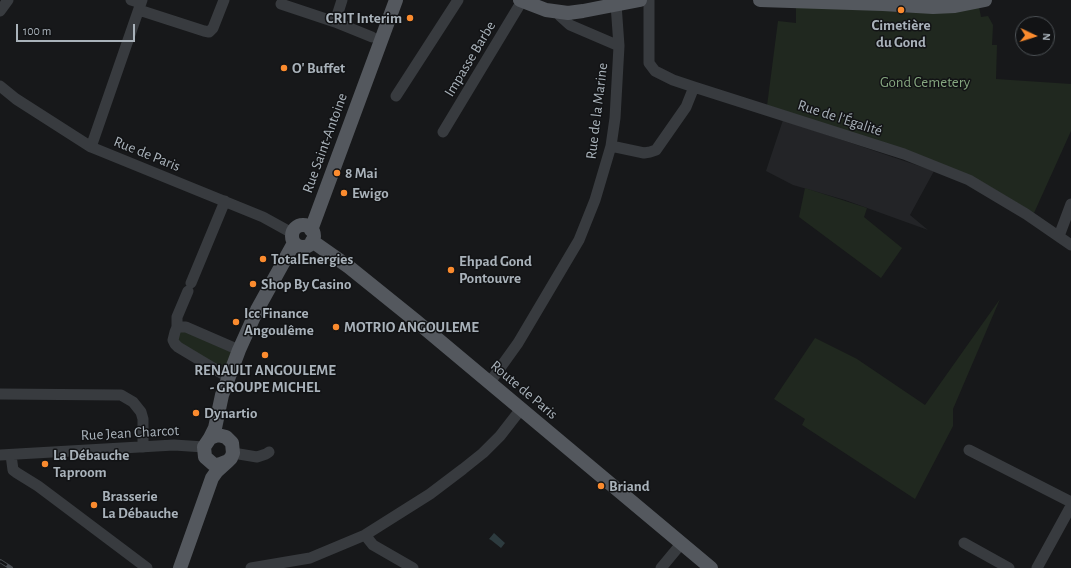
<!DOCTYPE html>
<meta charset="utf-8">
<style>
body{margin:0}
#map{position:relative;width:1071px;height:568px;overflow:hidden;background:#17181a;font-family:"Alegreya Sans",sans-serif}
canvas{display:block}
.north{position:absolute;left:1015px;top:16px;width:40px;height:40px;box-sizing:border-box;background:#121315;border:1px solid #4e5357;border-radius:50%;rotate:94deg;font-size:11px;font-weight:700;line-height:16px;text-align:center;color:#a9b2ba}
.north::after{content:'';display:block;margin:auto;width:14px;height:18px;background:#fb8b2e;clip-path:polygon(50% 0,100% 100%,50% 72%,0 100%)}
.scale{position:absolute;left:16px;top:24px;width:119px;height:18px;box-sizing:border-box;border:2px solid #a9b2ba;border-top:0;padding-left:5px;font-size:12px;line-height:14px;white-space:nowrap;color:#a9b2ba;-webkit-text-stroke:3px #121315;paint-order:stroke}
</style>
<div id="map">
<canvas width="1071" height="568"></canvas>
<div class="north">N</div>
<div class="scale">100 m</div>
</div>
<script>
const g = document.querySelector('canvas').getContext('2d');
g.lineJoin = 'round';
function fill(path, color) { g.fillStyle = color; g.fill(path, 'evenodd'); }
const shape = rows => new Path2D(rows.map(r => 'M' + r).join(''));
function stroke(path, color, width, dash) { g.strokeStyle = color; g.lineWidth = width; g.lineCap = dash ? 'butt' : 'round'; g.setLineDash(dash || []); g.stroke(path); }
function write(font, color, halo, rows, align = 'center') {
  g.font = font + ' "Alegreya Sans",sans-serif'; g.lineWidth = 3; g.setLineDash([]); g.textBaseline = 'middle'; g.strokeStyle = halo; g.fillStyle = color; for (const [text, x, y, turn = 0] of rows) {
    g.save(); g.translate(x, y); g.rotate((+turn || 0) * Math.PI / 180); g.textAlign = isNaN(turn) ? turn : align; if (halo) g.strokeText(text, 0, 0); g.fillText(text, 0, 0); g.restore();
  }
}
const built = shape([
 [783,120,934,171,910,215,928,230,845,200,793,185,766,171]
]);
const green = shape([
 [796,7,979,7,981,17,988,16,993,25,992,45,997,45,996,79,1071,84,1071,131,1034,213,982,182,767,106,778,21,796,23],
 [805,188,867,208,864,217,902,248,881,278,799,217],
 [1000,299,953,409,953,426,915,499,802,425,805,419,774,399,815,338,857,359,925,405],
 [183,330,234,352,226,373,179,343,178,333]
]);
const water = shape([
 [494,533,505,543,501,548,491,540,489,539]
]);
const minor = shape([
 [131,0,141,3],
 [649,0,649,63,655,71,673,80,694,87,904,154,969,180,1026,214,1071,245],
 [281,4,335,22,372,37],
 [139,10,204,31,209,32,213,28,224,0],
 [0,11,8,0],
 [559,12,560,16,570,25,619,46],
 [335,22,342,0],
 [0,86,16,99,91,147,263,217,292,233],
 [396,96,458,0],
 [443,132,522,1],
 [611,146,644,153,650,152,656,150,686,107,694,87],
 [91,147,142,0],
 [1059,236,1071,204],
 [191,283,225,201],
 [177,327,177,317,188,291],
 [228,377,178,347,175,344,173,340,175,332,177,327,186,327,239,350],
 [490,382,518,343,579,240,595,200,611,146,615,118,619,46,616,4],
 [0,394,121,395,133,402,141,412,143,419,143,447],
 [969,450,1071,502],
 [233,453,257,457,266,454,269,452],
 [0,455,174,445,204,447],
 [11,455,13,470,17,473,38,486,62,504,147,568],
 [365,535,373,545,413,568],
 [964,543,1009,568],
 [251,568,310,558,365,535,430,494,463,469,483,453,500,436,521,409],
 [661,568,681,544],
 [1037,568,1071,506]
]);
const major = shape([
 [520,0,546,10,568,13,583,11,640,0],
 [760,0,883,4,933,7,955,6,985,0],
 '292 236a11 11 0 1 1 22 0a11 11 0 1 1-22 0Z',
 [311,230,396,0],
 [312,241,349,267,416,321,711,568],
 [210,438,215,428,222,395,239,350,257,310,294,243],
 [180,568,212,478,217,471,228,461,231,458,233,453,232,443,226,437,218,435,210,438,204,447,205,457,213,464,218,465,228,461]
]);
const rail = shape([
 [0,561,11,568]
]);
const markers = [
 [901,10,4,"#fb8b2e"],
 [410,18,4,"#fb8b2e"],
 [284,68,4,"#fb8b2e"],
 [337,173,4,"#fb8b2e"],
 [344,193,4,"#fb8b2e"],
 [263,259,4,"#fb8b2e"],
 [451,270,4,"#fb8b2e"],
 [253,284,4,"#fb8b2e"],
 [236,322,4,"#fb8b2e"],
 [336,327,4,"#fb8b2e"],
 [265,355,4,"#fb8b2e"],
 [196,413,4,"#fb8b2e"],
 [45,464,4,"#fb8b2e"],
 [601,486,4,"#fb8b2e"],
 [94,505,4,"#fb8b2e"]
];
const poiNames = [
 ["CRIT Interim",402,18,"right"],
 ["Cimetière",901,25,"center"],
 ["du Gond",901,42,"center"],
 ["O' Buffet",292,68],
 ["8 Mai",345,173],
 ["Ewigo",352,193],
 ["TotalEnergies",271,259],
 ["Ehpad Gond",459,261],
 ["Pontouvre",459,278],
 ["Shop By Casino",261,284],
 ["Icc Finance",244,313],
 ["Angoulême",244,330],
 ["MOTRIO ANGOULEME",344,327],
 ["RENAULT ANGOULEME",265,370,"center"],
 ["- GROUPE MICHEL",265,387,"center"],
 ["Dynartio",204,413],
 ["La Débauche",53,455],
 ["Taproom",53,472],
 ["Briand",609,486],
 ["Brasserie",102,496],
 ["La Débauche",102,513]
];
const streetNames = [
 ["Impasse Barbe",470,59,-59],
 ["Rue de la Marine",597,111,-83],
 ["Rue de l'Égalité",840,118,18],
 ["Rue Saint-Antoine",325,143,-70],
 ["Rue de Paris",147,154,22],
 ["Route de Paris",524,390,40],
 ["Rue Jean Charcot",130,433,-3]
];
const parkNames = [
 ["Gond Cemetery",925,82]
];
fill(built, '#232427');
fill(green, '#20281f');
fill(water, '#2d3b3f');
stroke(minor, '#383b3f', 11);
stroke(major, '#54585e', 14);
stroke(rail, '#4b4f54', 4);
stroke(rail, '#121315', 2.5, [8]);
for (const [x, y, r, color] of markers) { const dot = new Path2D(); dot.arc(x, y, r, 0, 2 * Math.PI); g.fillStyle = color; g.fill(dot); stroke(dot, '#121315', 1.5); }
write('bold 15px', '#a9b2ba', '#121315', poiNames, 'left');
write('15px', '#a9b2ba', '#121315', streetNames);
write('15px', '#85a67f', '#121315', parkNames);
</script>
